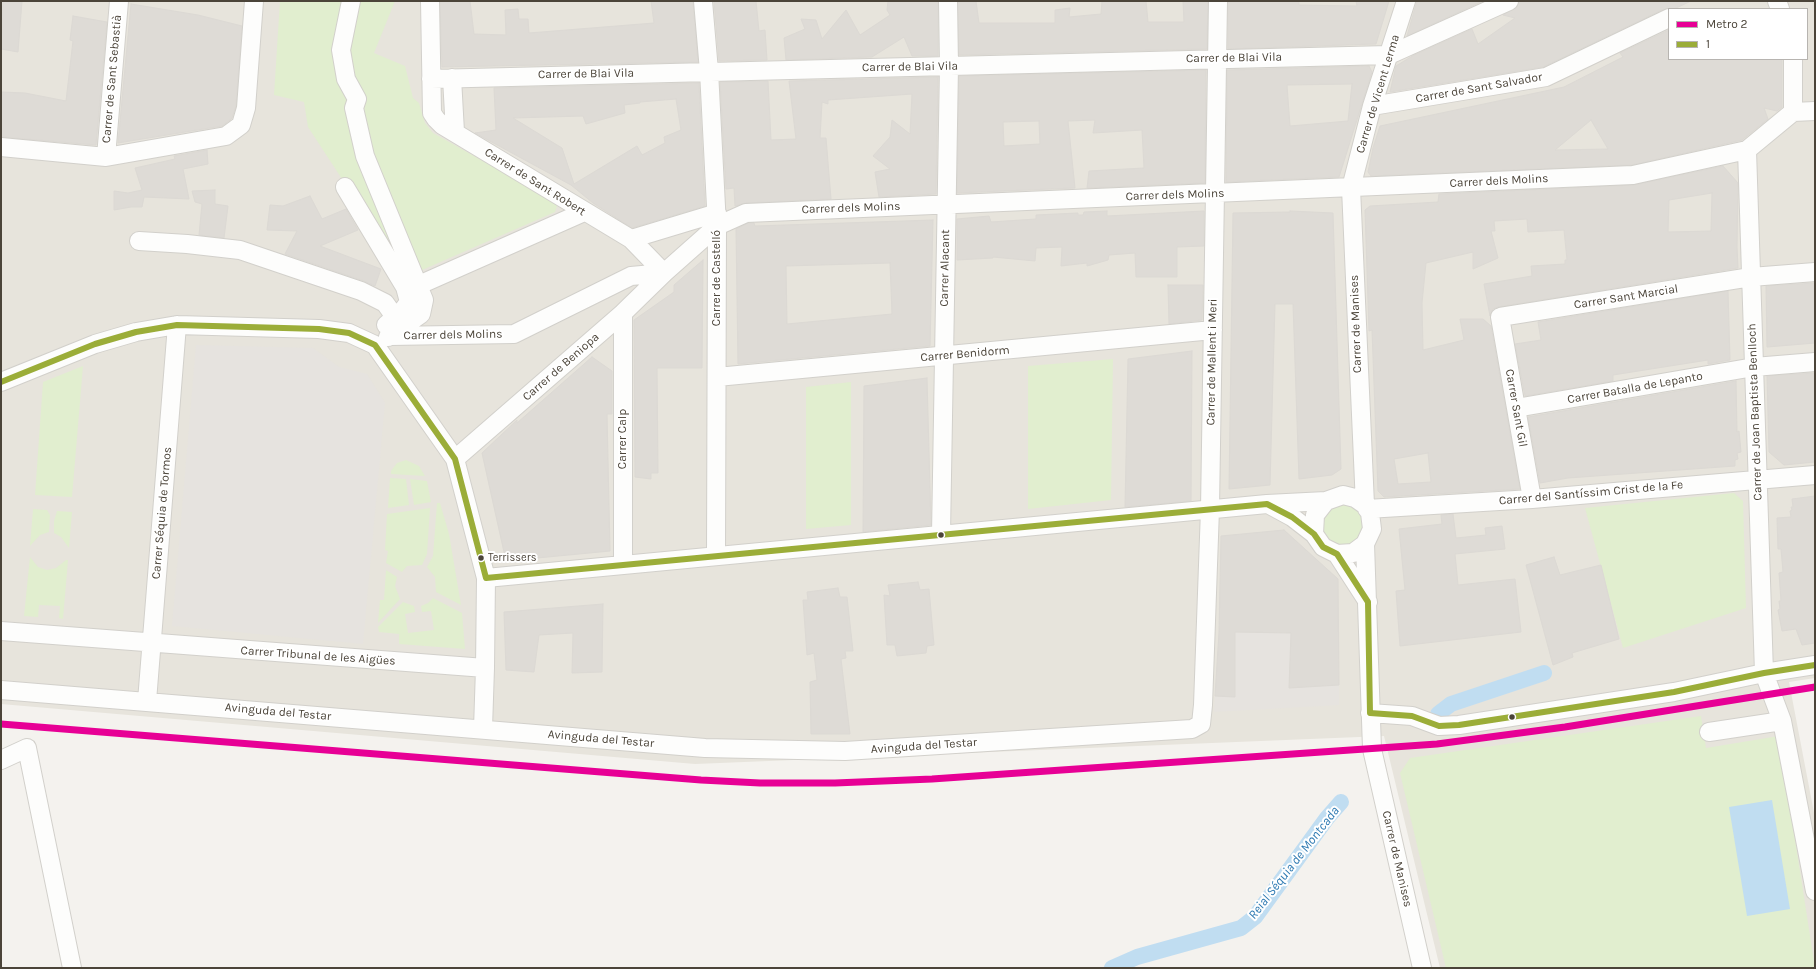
<!DOCTYPE html>
<meta charset="utf-8">
<style>
body{margin:0}
#map{position:relative;width:1816px;height:969px;overflow:hidden;background:#f4f2ee;font-family:Karla,sans-serif}
canvas{display:block}
.frame{position:absolute;inset:0;border:2px solid #4b4439;pointer-events:none}
.legend{position:absolute;left:1668px;top:8px;width:140px;height:52px;box-sizing:border-box;background:#fff;border:1px solid #b7b4b0;margin:0;padding:5px 7px;list-style:none;font-size:12px;color:#4b4439}
.legend li{display:flex;align-items:center;gap:8px;height:20px}
.legend b{width:20px;border:1px solid #b7b4b0}
</style>
<div id="map">
<canvas width="1816" height="969"></canvas>
<div class="frame"></div>
<ul class="legend">
<li><b style="height:5px;background:#e70095"></b>Metro 2</li>
<li><b style="height:5px;background:#9bad38"></b>1</li>
</ul>
</div>
<script>
const g = document.querySelector('canvas').getContext('2d');
g.lineJoin = 'round';
function fill(path, color) { g.fillStyle = color; g.fill(path, 'evenodd'); }
const shape = rows => new Path2D(rows.map(r => 'M' + r).join(''));
function stroke(path, color, width, dash) { g.strokeStyle = color; g.lineWidth = width; g.lineCap = dash ? 'butt' : 'round'; g.setLineDash(dash || []); g.stroke(path); }
function write(font, color, halo, rows, align = 'center') {
  g.font = font + ' Karla,sans-serif'; g.lineWidth = 4; g.setLineDash([]); g.textBaseline = 'middle'; g.strokeStyle = halo; g.fillStyle = color; for (const [text, x, y, turn = 0] of rows) {
    g.save(); g.translate(x, y); g.rotate((+turn || 0) * Math.PI / 180); g.textAlign = isNaN(turn) ? turn : align; if (halo) g.strokeText(text, 0, 0); g.fillText(text, 0, 0); g.restore();
  }
}
const residential = shape([
 [1,1,1815,1,1815,678,1789,682,1815,818,1815,968,1440,968,1384,736,695,764,1,704],
 [1669,9,1807,9,1807,59,1669,59]
]);
const green = shape([
 [280,1,395,1,374,53,405,66,413,98,419,103,425,123,433,133,558,203,555,212,406,277,308,127,304,102,274,95],
 [1113,359,1111,500,1028,509,1028,366],
 [83,366,72,497,35,495,43,382],
 [851,382,851,525,806,529,806,387],
 [406,460,419,466,425,476,391,474,391,471,397,463],
 [390,478,406,479,409,505,388,508],
 [410,479,427,481,431,502,414,505],
 [1734,493,1743,501,1746,608,1623,648,1585,508],
 [437,503,440,503,449,534,461,605,436,592,435,577,427,567,433,556],
 '1323 525a20 20 0 1 1 40 0a20 20 0 1 1-40 0Z',
 [430,508,427,554,422,565,407,566,402,572,386,563,388,551,385,550,387,514],
 [33,509,47,510,50,515,49,532,40,535,30,546],
 [57,511,72,512,69,548,61,537,54,533,54,521],
 [30,557,38,567,47,570,56,568,66,560,68,560,63,619,59,618,60,606,39,605,38,617,24,616],
 [386,570,397,577,395,586,400,599,378,623,380,600,384,600],
 [433,598,462,613,465,649,399,644,399,634,379,632,378,627,403,602,414,606,415,612,405,614,408,633,434,630,431,611,422,612,421,606,428,603],
 [1701,716,1706,748,1779,736,1815,968,1446,968,1400,773,1410,758]
]);
const parking = shape([
 [196,345,313,348,339,367,367,374,385,403,363,644,172,626],
 [1219,632,1291,633,1289,688,1339,685,1339,705,1214,712]
]);
const water = shape([
 [1772,800,1790,909,1747,916,1729,807]
]);
const canal = shape([
 [1438,714,1451,704,1544,673],
 [1112,968,1137,957,1241,928,1255,917,1327,818,1341,802]
]);
const building = shape([
 [3,1,22,1,18,52,1,49,3,1],
 [440,1,470,1,474,34,506,35,505,10,518,9,519,19,528,19,529,33,654,23,651,1,693,1,698,62,442,67,440,1],
 [714,1,756,1,759,31,765,30,767,60,719,61,714,1],
 [888,1,938,1,938,56,912,56,904,37,872,57,786,60,784,38,805,29,801,19,816,20,822,39,846,10,860,35,890,15,887,10,888,1],
 [958,1,976,1,979,23,1055,23,1055,10,1070,8,1069,17,1101,14,1102,1,1146,1,1148,22,1184,22,1183,1,1208,1,1207,49,959,55,958,1],
 [1228,1,1299,1,1299,5,1357,6,1356,1,1389,1,1376,44,1228,49,1228,1],
 [1417,1,1483,1,1407,36,1417,1],
 [1519,1,1691,1,1674,9,1664,9,1543,67,1390,92,1396,66,1414,55,1472,29,1478,44,1515,18,1503,15,1517,7,1519,1],
 [131,4,198,15,242,26,236,106,232,118,230,120,222,126,118,143,131,4],
 [73,16,107,22,96,145,1,137,1,92,25,93,66,101,73,41,70,40,73,16],
 [1669,30,1669,59,1782,59,1782,107,1777,111,1764,108,1768,119,1742,140,1632,165,1371,176,1368,172,1373,148,1380,126,1564,87,1623,57,1620,53,1669,30],
 [1591,120,1608,149,1555,150,1591,120],
 [1369,66,1372,72,1339,177,1226,182,1227,70,1369,66],
 [1352,84,1348,121,1290,126,1287,85,1352,84],
 [1206,70,1205,183,1087,188,1089,171,1144,168,1142,130,1093,133,1095,120,1068,121,1075,188,957,193,959,76,1206,70],
 [1039,121,1040,144,1004,146,1003,122,1039,121],
 [938,77,936,194,879,197,875,172,890,169,873,156,890,137,892,120,910,134,912,94,828,100,828,104,822,102,820,138,826,138,831,199,746,203,735,206,734,188,726,189,720,82,768,81,771,140,796,139,789,81,938,77],
 [699,83,705,206,632,228,593,203,571,185,475,133,496,130,494,88,699,83],
 [676,99,681,130,664,137,665,143,642,155,637,146,574,184,562,148,513,118,583,116,586,124,625,113,624,105,640,103,640,102,676,99],
 [207,150,208,164,183,169,189,199,144,197,142,207,131,207,114,210,114,191,128,193,142,190,135,168,175,159,174,156,207,150],
 [1723,166,1738,183,1737,247,1738,268,1498,307,1493,309,1490,316,1484,284,1532,276,1531,266,1565,264,1565,260,1567,260,1564,230,1528,232,1527,219,1494,221,1495,231,1491,231,1498,258,1473,269,1473,252,1426,263,1422,303,1423,350,1464,340,1460,319,1483,319,1491,326,1520,489,1384,497,1378,491,1372,330,1369,331,1365,210,1370,206,1438,202,1439,194,1634,185,1723,166],
 [1712,193,1711,231,1668,232,1669,200,1712,193],
 [1428,453,1431,482,1398,484,1394,459,1428,453],
 [215,190,215,204,228,206,224,238,199,235,202,204,195,202,192,191,215,190],
 [310,196,322,219,346,209,358,230,320,246,381,269,375,286,364,281,285,254,297,231,267,230,270,205,283,206,310,196],
 [1107,211,1107,216,1204,211,1204,246,1177,247,1177,277,1136,277,1135,253,1109,255,1108,260,1087,266,1087,263,1061,266,1062,247,1036,248,1035,261,993,257,993,258,957,260,957,219,989,216,991,222,1036,219,1036,215,1078,213,1078,215,1083,215,1084,212,1107,211],
 [1290,211,1333,213,1341,469,1332,475,1299,479,1293,304,1275,304,1270,485,1229,489,1233,213,1290,212,1290,211],
 [933,220,930,346,738,364,736,229,748,223,754,223,755,226,933,220],
 [890,263,892,314,787,324,786,266,890,263],
 [703,260,702,368,657,368,658,473,651,473,651,479,635,477,634,320,674,292,674,285,703,260],
 [1815,283,1815,343,1767,347,1766,286,1815,283],
 [1168,285,1203,285,1202,320,1169,324,1168,285],
 [1728,291,1730,360,1708,364,1708,360,1613,375,1613,381,1525,396,1515,344,1541,340,1538,322,1728,291],
 [1192,351,1191,501,1125,507,1128,359,1192,351],
 [592,357,612,371,612,414,607,414,610,551,506,561,482,453,517,420,517,423,592,357],
 [1815,373,1815,462,1784,465,1769,452,1767,376,1815,373],
 [927,378,931,525,863,532,864,386,927,378],
 [1736,381,1737,432,1739,431,1741,452,1737,453,1738,459,1735,460,1735,466,1568,478,1540,483,1528,417,1736,381],
 [1815,496,1815,643,1802,645,1796,629,1782,631,1778,610,1780,609,1779,601,1781,601,1779,573,1783,572,1781,549,1778,549,1777,518,1791,517,1790,511,1792,510,1791,507,1793,507,1792,499,1815,496],
 [1453,514,1456,538,1486,535,1485,528,1502,526,1505,549,1455,554,1458,585,1515,579,1521,632,1400,646,1396,591,1405,590,1399,529,1442,524,1441,515,1453,514],
 [1284,530,1338,579,1339,685,1289,688,1291,633,1235,632,1235,697,1215,696,1219,632,1221,536,1284,530],
 [1554,557,1560,575,1601,565,1619,639,1572,653,1573,657,1553,665,1526,565,1554,557],
 [918,582,920,590,929,589,934,645,927,646,926,653,897,656,895,645,887,645,884,595,890,596,888,585,918,582],
 [838,588,840,597,847,597,853,651,845,651,846,658,841,659,850,734,811,734,810,682,817,680,814,653,807,655,803,600,808,600,807,592,838,588],
 [603,604,602,672,572,673,573,633,539,635,534,672,506,670,504,612,603,604]
]);
const minor = shape([
 [351,1,341,50,346,79,357,99,354,108,365,156,424,300,421,314,388,337],
 [430,1,432,113,436,119,442,125,631,239,664,273,623,313,455,459],
 [703,1,709,71,717,226,716,556],
 [1777,1,1780,9],
 [1793,59,1793,112],
 [452,78,455,132],
 [431,79,1389,55,1509,1],
 [1372,106,1546,77,1669,18],
 [1,147,106,157,226,136,241,125,246,108,254,1],
 [1747,150,1764,673,1782,721,1815,891],
 [106,157,119,1],
 [345,187,405,287,409,302,403,310,386,325],
 [631,239,717,213],
 [139,241,187,244,240,250,361,291,385,303,395,317],
 [419,285,584,212],
 [390,336,514,334,631,276,664,273,717,226,746,213,1633,175,1747,150,1793,112,1815,111],
 [717,377,1213,330],
 [1,382,95,344,136,332,177,325,319,329,349,333,375,345,455,459,486,578,485,668,483,729],
 [1516,408,1754,367,1815,362],
 [1532,499,1500,317,1751,277,1815,272],
 [1268,504,1292,517,1314,534],
 [1365,505,1351,188,1372,106,1406,1],
 [1367,509,1532,499,1815,475],
 [941,534,949,66,948,1],
 [1365,544,1372,749,1422,968],
 [1337,554,1368,602],
 [623,565,623,313],
 [486,578,1267,504,1326,501,1343,495,1355,498,1365,505,1370,513,1372,529,1365,544,1353,553,1337,554,1323,547,1314,534,1315,515,1326,501],
 [1,631,485,668],
 [1,690,705,748,845,751,1192,729,1201,724,1203,705,1210,509,1218,1],
 [147,701,177,325],
 [1370,713,1412,716,1439,726,1459,725,1674,692,1764,673,1815,665],
 [1709,732,1782,721],
 [1,760,27,748,72,968]
]);
const bus1 = shape([
 [1,382,95,344,136,332,177,325,319,329,349,333,375,345,455,459,486,578,1267,504,1292,517,1314,534,1323,547,1337,554,1368,602,1370,713,1412,716,1439,726,1459,725,1674,692,1764,673,1815,665]
]);
const metro1 = shape([
 [1,724,701,780,760,783,835,783,932,779,1437,744,1565,727,1815,687]
]);
const markers = [
 [941,535,3.5,"#4b4439"],
 [481,558,3.5,"#4b4439"],
 [1512,717,3.5,"#4b4439"]
];
const busNames = [
 ["Terrissers",488,558]
];
const streetNames = [
 ["Carrer de Blai Vila",1234,58,-1],
 ["Carrer de Blai Vila",910,67,-1],
 ["Carrer de Blai Vila",586,74,-1],
 ["Carrer de Sant Sebastià",112,79,-85],
 ["Carrer de Sant Salvador",1479,88,-10],
 ["Carrer de Vicent Lerma",1378,94,-73],
 ["Carrer dels Molins",1499,181,-3],
 ["Carrer de Sant Robert",535,182,32],
 ["Carrer dels Molins",1175,195,-2],
 ["Carrer dels Molins",851,208,-2],
 ["Carrer Alacant",945,268,-89],
 ["Carrer de Castelló",717,278,-90],
 ["Carrer Sant Marcial",1626,297,-9],
 ["Carrer de Manises",1356,324,-92],
 ["Carrer dels Molins",453,335,-1],
 ["Carrer Benidorm",965,354,-5],
 ["Carrer de Mallent i Meri",1212,362,-89],
 ["Carrer de Beniopa",561,367,-41],
 ["Carrer Batalla de Lepanto",1635,388,-10],
 ["Carrer Sant Gil",1516,408,80],
 ["Carrer de Joan Baptista Benlloch",1755,412,-92],
 ["Carrer Calp",623,439,-90],
 ["Carrer del Santíssim Crist de la Fe",1591,493,-5],
 ["Carrer Séquia de Tormos",162,513,-85],
 ["Carrer Tribunal de les Aigües",318,656,4],
 ["Avinguda del Testar",278,712,5],
 ["Avinguda del Testar",601,739,5],
 ["Avinguda del Testar",924,746,-4],
 ["Carrer de Manises",1397,859,77]
];
const waterNames = [
 ["Reial Séquia de Montcada",1294,863,-52]
];
fill(residential, '#e7e4dc');
fill(green, '#e1eecf');
fill(parking, '#e6e3df');
fill(water, '#c0ddf1');
stroke(canal, '#c0ddf1', 16);
fill(building, '#dedbd6');
stroke(building, '#dcd9d4', 1);
stroke(minor, '#d2d0cb', 20);
stroke(minor, '#fdfdfc', 18);
stroke(bus1, '#9bad38', 6);
stroke(metro1, '#e70095', 7);
for (const [x, y, r, color] of markers) { const dot = new Path2D(); dot.arc(x, y, r, 0, 2 * Math.PI); g.fillStyle = color; g.fill(dot); stroke(dot, '#fff', 1.5); }
write('11px', '#4b4439', '#fff', busNames, 'left');
write('12px', '#4b4439', '#fff', streetNames);
write('italic 13px', '#2e7ab2', '#fff', waterNames);
</script>
